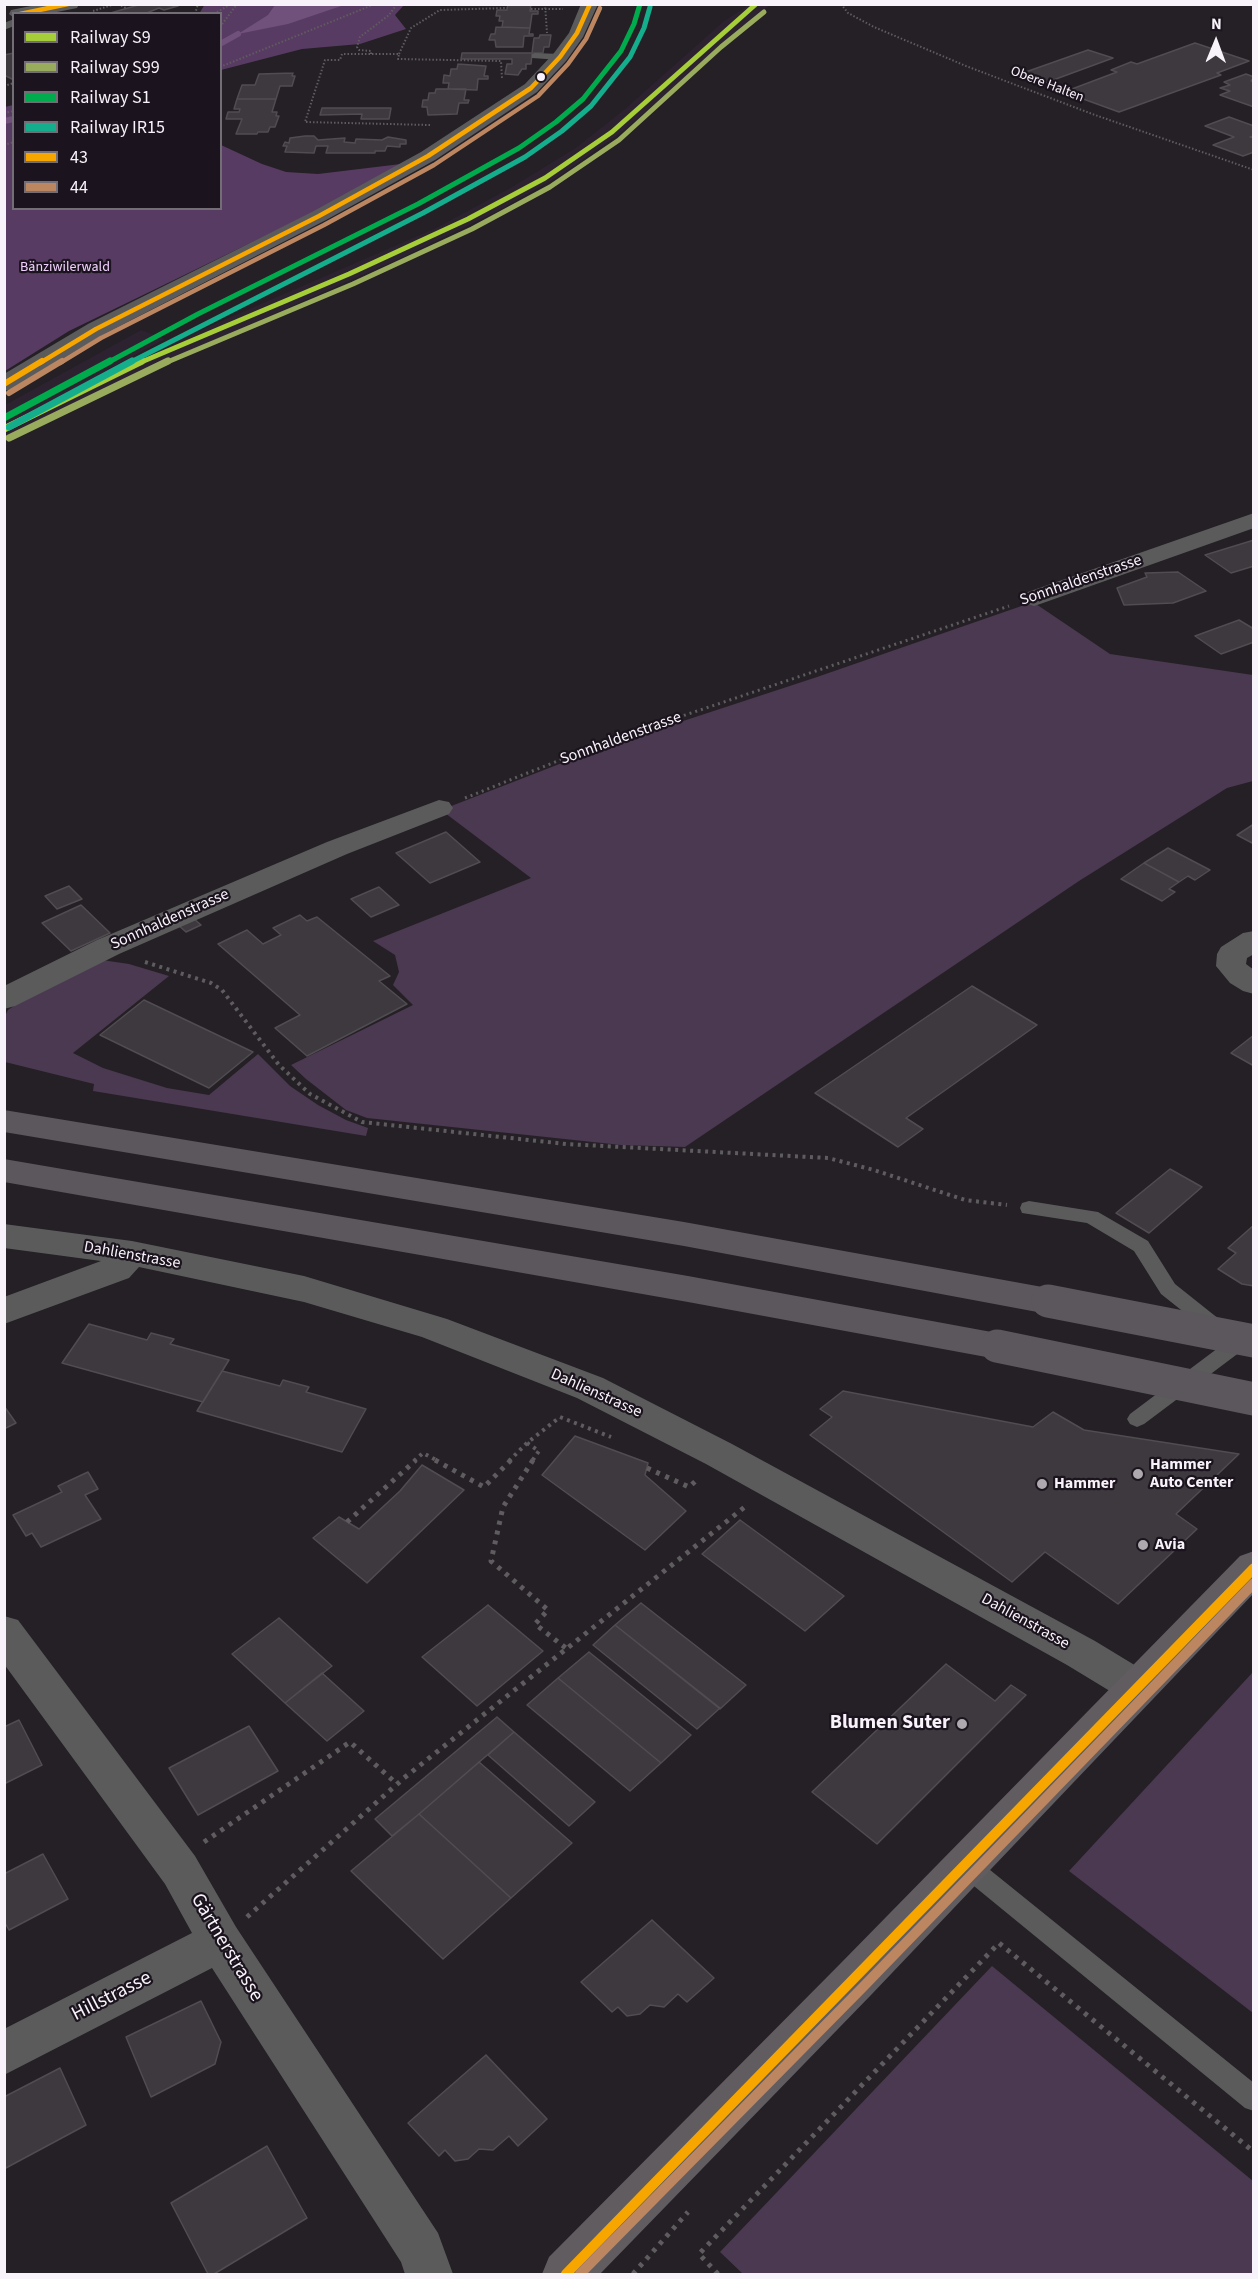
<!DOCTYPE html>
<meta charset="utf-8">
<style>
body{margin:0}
#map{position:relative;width:1258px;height:2279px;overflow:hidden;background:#242025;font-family:"Source Sans 3",sans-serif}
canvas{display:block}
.frame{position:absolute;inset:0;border:6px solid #f8f2fa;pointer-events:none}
.legend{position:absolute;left:12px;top:12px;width:210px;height:198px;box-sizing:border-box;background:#1b141e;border:2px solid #736d76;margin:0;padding:8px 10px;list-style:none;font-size:18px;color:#f8f2fa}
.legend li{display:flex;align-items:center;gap:12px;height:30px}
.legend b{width:30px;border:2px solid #736d76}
.north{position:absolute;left:1186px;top:12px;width:60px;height:60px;-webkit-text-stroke:4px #1b141e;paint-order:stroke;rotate:1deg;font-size:16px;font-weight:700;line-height:24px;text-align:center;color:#f8f2fa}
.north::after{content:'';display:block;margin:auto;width:21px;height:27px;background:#f8f2fa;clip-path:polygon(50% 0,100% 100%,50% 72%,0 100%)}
</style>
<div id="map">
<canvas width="1258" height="2279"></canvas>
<div class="frame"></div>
<ul class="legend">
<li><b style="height:8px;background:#a6ce38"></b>Railway S9</li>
<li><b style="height:8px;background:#99ab5d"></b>Railway S99</li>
<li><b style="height:8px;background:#00ab4d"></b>Railway S1</li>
<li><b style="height:8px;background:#15ae8d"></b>Railway IR15</li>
<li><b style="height:8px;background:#f7a600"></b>43</li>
<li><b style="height:8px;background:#bb8660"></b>44</li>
</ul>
<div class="north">N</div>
</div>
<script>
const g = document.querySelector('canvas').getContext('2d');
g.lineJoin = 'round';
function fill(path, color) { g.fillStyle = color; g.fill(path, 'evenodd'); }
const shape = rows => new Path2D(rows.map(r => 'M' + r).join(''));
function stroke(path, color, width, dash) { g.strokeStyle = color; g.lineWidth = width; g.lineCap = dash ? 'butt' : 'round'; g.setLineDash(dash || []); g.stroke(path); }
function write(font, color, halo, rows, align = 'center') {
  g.font = font + ' "Source Sans 3",sans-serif'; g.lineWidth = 4.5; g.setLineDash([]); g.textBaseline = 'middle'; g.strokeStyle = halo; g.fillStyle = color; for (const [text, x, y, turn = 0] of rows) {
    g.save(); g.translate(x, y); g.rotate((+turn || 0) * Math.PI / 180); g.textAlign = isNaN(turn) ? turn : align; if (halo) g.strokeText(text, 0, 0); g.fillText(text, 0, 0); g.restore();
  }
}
const built = shape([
 [749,5,770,5,623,131,561,175,496,212,399,259,121,381,5,439,5,405,141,330,165,339,97,375,436,228,512,187,577,147,625,109,724,21]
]);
const green = shape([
 [1033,602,1110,654,1253,675,1253,781,1227,788,1079,881,685,1147,621,1145,367,1118,346,1110,306,1079,291,1065,413,1005,393,985,399,972,395,955,373,941,531,878,441,810,598,749,817,677],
 [102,960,129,964,169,976,73,1053,103,1068,167,1088,209,1095,258,1054,290,1086,318,1105,346,1120,368,1128,366,1136,93,1091,94,1084,5,1062,4,1018,8,1010,44,985],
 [1253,1672,1253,2013,1069,1871],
 [992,1966,1253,2181,1253,2274,743,2274,720,2252]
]);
const forest = shape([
 [205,4,404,5,395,15,406,29,360,44,302,49,221,70,220,14,199,14],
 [13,105,14,208,220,208,221,145,262,164,286,172,318,174,401,164,345,197,69,331,5,371,5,107]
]);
const water = shape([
 [275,5,275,4,344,5,288,24,238,34,268,15]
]);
const stream = shape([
 [220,44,238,34],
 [4,121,14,119]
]);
const building = shape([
 [142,4,178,6,164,10,159,8,144,14,107,14,142,4],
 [508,4,531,4,530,11,538,11,538,14,532,14,530,28,502,27,503,21,499,21,500,16,496,16,497,10,507,10,508,4],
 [496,27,530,28,529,34,533,34,533,36,524,36,523,47,496,47,495,40,489,40,491,34,495,34,496,27],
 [540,35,551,35,549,47,544,47,543,53,532,53,534,38,539,38,540,35],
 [1195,43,1249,61,1217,73,1221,75,1119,112,1064,92,1117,72,1111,70,1131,62,1137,64,1195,43],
 [1088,50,1113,58,1045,83,1020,74,1088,50],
 [14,53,14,80,4,75,4,55,14,53],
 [462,53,532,53,531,64,526,64,526,69,522,69,518,75,505,74,507,64,512,64,512,59,461,59,462,53],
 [458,64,486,66,484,76,488,76,488,79,478,79,477,90,448,89,449,83,443,83,444,75,450,76,451,69,457,69,458,64],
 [293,73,292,76,295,76,292,86,280,86,276,99,237,99,242,85,255,85,259,74,293,73],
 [1246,74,1254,77,1251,81,1254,82,1254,107,1220,95,1230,91,1220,88,1230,85,1224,82,1246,74],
 [436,89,466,89,464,100,469,100,468,103,459,103,457,114,428,115,427,107,422,107,423,100,428,100,429,93,435,93,436,89],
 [237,99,276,99,272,112,277,112,276,116,279,116,275,127,270,127,268,132,258,132,257,134,236,134,242,119,226,119,228,112,239,112,240,109,234,109,237,99],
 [322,108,391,108,389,119,361,119,362,114,320,115,322,108],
 [1229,117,1254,126,1254,136,1250,137,1254,138,1254,152,1243,156,1213,145,1234,137,1205,126,1229,117],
 [305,136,314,136,318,140,345,138,344,142,355,143,356,139,382,140,388,137,406,140,406,144,400,144,400,147,387,146,385,151,375,151,375,153,326,153,328,146,316,146,314,153,285,152,287,146,283,146,285,142,289,143,290,138,305,136],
 [1254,540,1254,566,1231,573,1205,555,1254,540],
 [1178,572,1206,591,1173,603,1124,605,1117,588,1147,577,1145,573,1178,572],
 [1239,620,1254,629,1254,642,1221,654,1195,636,1239,620],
 [1254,824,1254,844,1237,835,1254,824],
 [446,832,480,862,430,883,396,853,446,832],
 [1168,848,1210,870,1195,880,1188,876,1179,882,1144,863,1168,848],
 [1144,863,1179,882,1169,889,1175,892,1162,901,1121,879,1144,863],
 [69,886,82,899,57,909,45,896,69,886],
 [379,887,399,905,371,917,351,899,379,887],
 [81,905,110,933,71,951,42,923,81,905],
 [300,915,307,921,317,917,390,976,379,981,407,1004,307,1056,275,1028,300,1015,218,944,247,930,263,944,281,935,273,928,300,915],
 [192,917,201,925,186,932,177,924,192,917],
 [972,986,1037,1025,906,1118,923,1129,898,1147,815,1093,972,986],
 [144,1000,253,1052,209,1088,100,1035,144,1000],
 [1254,1035,1254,1066,1231,1053,1254,1035],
 [1170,1169,1202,1187,1149,1233,1116,1213,1170,1169],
 [1254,1225,1254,1286,1242,1284,1218,1269,1236,1253,1228,1248,1254,1225],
 [89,1324,147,1340,151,1333,174,1339,170,1344,229,1360,203,1402,62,1363,89,1324],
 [222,1371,280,1386,283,1380,309,1387,306,1392,366,1409,342,1452,197,1411,222,1371],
 [843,1391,1033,1427,1053,1412,1084,1430,1239,1454,1176,1514,1197,1529,1118,1604,1045,1552,1012,1582,810,1435,832,1417,820,1409,843,1391],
 [4,1406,16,1423,4,1429,4,1406],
 [575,1436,648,1463,645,1475,686,1511,645,1550,542,1475,575,1436],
 [422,1465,464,1490,367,1583,313,1538,339,1517,359,1529,400,1491,422,1465],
 [88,1472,98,1489,85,1495,101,1519,41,1547,32,1533,26,1536,13,1515,62,1492,58,1486,88,1472],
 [740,1520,844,1596,805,1631,702,1554,740,1520],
 [641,1603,746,1685,720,1709,615,1625,641,1603],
 [488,1605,543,1651,477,1706,422,1657,488,1605],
 [279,1618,332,1666,285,1703,232,1654,279,1618],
 [615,1625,720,1708,697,1729,593,1645,615,1625],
 [589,1652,691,1735,661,1763,558,1678,589,1652],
 [946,1664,995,1701,1011,1685,1026,1695,877,1844,812,1792,946,1664],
 [322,1673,364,1711,327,1741,285,1703,322,1673],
 [558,1678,661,1763,630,1791,527,1705,558,1678],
 [497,1717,514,1732,419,1814,392,1836,375,1819,497,1717],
 [19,1720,42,1765,4,1784,4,1727,19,1720],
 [249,1726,278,1771,198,1815,169,1768,249,1726],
 [514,1732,595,1802,569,1826,488,1755,514,1732],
 [479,1762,572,1843,511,1898,419,1814,479,1762],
 [419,1814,511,1898,443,1959,351,1871,419,1814],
 [43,1854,68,1899,9,1930,4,1921,4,1874,43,1854],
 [652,1920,714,1978,687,2002,678,1994,664,2007,650,2005,640,2014,627,2016,618,2007,612,2012,581,1982,652,1920],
 [201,2001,221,2042,215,2064,151,2097,126,2037,201,2001],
 [486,2055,547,2119,518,2146,509,2136,493,2150,479,2149,468,2159,455,2161,445,2150,439,2156,408,2123,486,2055],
 [60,2068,86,2125,4,2169,4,2097,60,2068],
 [267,2146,307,2218,214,2274,208,2274,171,2203,267,2146]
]);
const pathFar3 = shape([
 [118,4,126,8],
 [545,4,547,33],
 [841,4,848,13,874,27,966,66,1095,115,1254,170],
 [531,9,563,9],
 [93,11,115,4],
 [195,14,198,4],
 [214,14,231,4],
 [220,27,237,4],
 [371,54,371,51,359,50,357,47,360,37,389,15,397,4],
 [399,54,411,28,440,10,507,8],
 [220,67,375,4],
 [4,86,14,83],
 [4,113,14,111],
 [430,125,305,122,325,60,340,60,342,54,399,54,398,59,501,61,502,78],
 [4,145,14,142]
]);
const pathFar2 = shape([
 [465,798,605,742,1009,606]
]);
const pathFar1 = shape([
 [145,962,211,983,222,990,279,1065,310,1094,362,1122,566,1144,828,1158,874,1170,965,1200,1007,1205],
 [527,1443,539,1451,532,1461],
 [414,1461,423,1453,438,1461],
 [509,1461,527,1443,560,1417,611,1437]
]);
const path = shape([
 [435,1460,484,1487,511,1460],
 [533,1460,503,1507,491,1561,548,1610,535,1624,567,1649],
 [647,1468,689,1487,698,1479],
 [347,1522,416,1460],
 [204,1842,350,1742,397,1784],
 [247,1917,404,1778,746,1506],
 [633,2274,688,2212],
 [718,2274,699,2254,999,1943,1254,2152]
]);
const lane = shape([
 [14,19,14,26,4,30,4,23,14,19],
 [535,53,560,54,565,57,560,60,532,58,532,54,535,53],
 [1029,1201,1098,1212,1148,1241,1175,1284,1224,1323,1227,1328,1224,1333,1217,1335,1210,1333,1161,1294,1134,1251,1087,1223,1022,1213,1020,1208,1022,1203,1029,1201],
 [1237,1337,1244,1339,1247,1344,1244,1349,1144,1424,1137,1427,1130,1424,1127,1419,1130,1414,1230,1339,1237,1337],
 [966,1854,974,1857,1254,2083,1254,2111,1245,2108,958,1873,954,1865,958,1857,966,1854]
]);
const street = shape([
 [41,4,79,4,77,8,47,14,14,14,14,18,9,14,11,10,41,4],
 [581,4,598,4,583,37,566,61,537,92,435,160,326,220,104,334,12,389,4,391,4,374,88,324,312,212,421,152,525,84,554,53,569,33,581,4],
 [1254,513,1254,528,1043,603,1034,606,1025,603,1021,598,1025,593,1254,513],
 [439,800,449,802,453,808,449,814,347,854,119,954,15,1006,4,1009,4,986,97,940,327,842,439,800],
 [1254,931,1254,954,1247,958,1246,964,1254,970,1254,994,1243,991,1230,983,1216,966,1217,954,1221,947,1243,933,1254,931],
 [4,1224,132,1241,304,1276,447,1319,603,1378,732,1444,1095,1641,1151,1675,1157,1687,1151,1699,1137,1704,1123,1699,1067,1665,706,1464,577,1398,422,1337,304,1302,139,1267,129,1278,4,1324,4,1297,101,1261,4,1248,4,1224],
 [4,1616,18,1620,195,1856,236,1927,438,2233,453,2274,405,2274,401,2262,212,1968,4,2075,4,2029,192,1933,165,1884,4,1664,4,1616]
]);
const secondary = shape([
 [1254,1551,1254,1593,871,1995,600,2274,542,2274,549,2257,839,1965,1240,1556,1254,1551]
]);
const highway = shape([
 [4,1110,684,1222,1048,1288,1060,1292,1066,1301,1060,1310,1048,1314,684,1246,4,1132,4,1110],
 [4,1159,688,1276,997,1333,1010,1337,1015,1346,1010,1355,997,1359,688,1302,4,1182,4,1159]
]);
const highwayBridge = shape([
 [1048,1301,1254,1341],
 [997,1346,1254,1399]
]);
const bus1Far2 = shape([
 [20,14,68,4],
 [40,363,96,329,319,216,428,156,531,88,560,57,577,33,590,4]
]);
const bus1Far1 = shape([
 [4,384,42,361]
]);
const bus1 = shape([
 [566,2274,1254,1568]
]);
const bus2Far2 = shape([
 [60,363,101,338,324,225,434,165,538,96,568,64,586,39,600,8]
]);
const bus2Far1 = shape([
 [9,393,62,361]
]);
const bus2 = shape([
 [580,2274,863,1987,1254,1583]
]);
const rail1Far1 = shape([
 [139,363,349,274,468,219,545,178,612,132,756,4]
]);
const rail1 = shape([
 [4,429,142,361]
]);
const rail2Far1 = shape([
 [165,363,353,284,472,229,550,187,619,140,721,47,764,12]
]);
const rail2 = shape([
 [9,438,168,361]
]);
const rail3Far1 = shape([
 [107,363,198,314,418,204,519,148,556,122,583,99,621,51,634,24,640,4]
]);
const rail3 = shape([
 [4,418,110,361]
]);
const rail4Far1 = shape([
 [129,363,423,213,525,157,562,131,591,106,630,57,644,28,650,7]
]);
const rail4 = shape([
 [9,427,132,361]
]);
const markers = [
 [541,77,5,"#f8f2fa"],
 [1138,1474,6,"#aea8af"],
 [1042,1484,6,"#aea8af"],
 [1143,1545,6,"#aea8af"],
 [962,1724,6,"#aea8af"]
];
const farStreetnames = [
 ["Obere Halten",1047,85,21]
];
const farParknames = [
 ["Bänziwilerwald",65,268]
];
const streetNames = [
 ["Sonnhaldenstrasse",1081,581,-19],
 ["Sonnhaldenstrasse",621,739,-20],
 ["Sonnhaldenstrasse",170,920,-24],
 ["Dahlienstrasse",132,1256,10],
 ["Dahlienstrasse",596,1394,24],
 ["Dahlienstrasse",1025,1622,29]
];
const poiNames = [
 ["Hammer",1150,1465],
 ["Auto Center",1150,1483],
 ["Hammer",1054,1484],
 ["Avia",1155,1545]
];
const nearPoinames = [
 ["Blumen Suter",950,1724]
];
const nearStreetnames = [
 ["Gärtnerstrasse",226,1948,59],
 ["Hillstrasse",112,1997,-27]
];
fill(built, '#2c2230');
fill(green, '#4a3950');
fill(forest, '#583b62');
fill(water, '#70517c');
stroke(stream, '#70517c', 6);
fill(building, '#3d393e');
stroke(building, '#504c51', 1.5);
stroke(pathFar3, '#5f5c60', 2, [1.5, 2]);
stroke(pathFar2, '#5f5c60', 3, [2, 4]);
stroke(pathFar1, '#5f5c60', 4, [3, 4.5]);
stroke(path, '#5f5c60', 5, [4, 6]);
fill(lane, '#5c5b5c');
fill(street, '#5c5b5c');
fill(secondary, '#605c60');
fill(highway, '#5b575c');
stroke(highwayBridge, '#5b575c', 33);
stroke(bus1Far2, '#f7a600', 4.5);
stroke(bus1Far1, '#f7a600', 6);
stroke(bus1, '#f7a600', 10);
stroke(bus2Far2, '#bb8660', 4.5);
stroke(bus2Far1, '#bb8660', 6);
stroke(bus2, '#bb8660', 10);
stroke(rail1Far1, '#a6ce38', 5);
stroke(rail1, '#a6ce38', 7);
stroke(rail2Far1, '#99ab5d', 5);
stroke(rail2, '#99ab5d', 7);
stroke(rail3Far1, '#00ab4d', 5);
stroke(rail3, '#00ab4d', 7);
stroke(rail4Far1, '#15ae8d', 5);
stroke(rail4, '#15ae8d', 7);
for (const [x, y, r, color] of markers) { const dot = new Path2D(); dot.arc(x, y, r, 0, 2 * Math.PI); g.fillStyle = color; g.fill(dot); stroke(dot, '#1b141e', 2); }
write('14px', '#f8f2fa', '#1b141e', farStreetnames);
write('14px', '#f0d1fd', '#1b141e', farParknames);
write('16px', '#f8f2fa', '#1b141e', streetNames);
write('bold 16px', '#f8f2fa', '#1b141e', poiNames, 'left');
write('bold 20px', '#f8f2fa', '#1b141e', nearPoinames, 'right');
write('20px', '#f8f2fa', '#1b141e', nearStreetnames);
</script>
